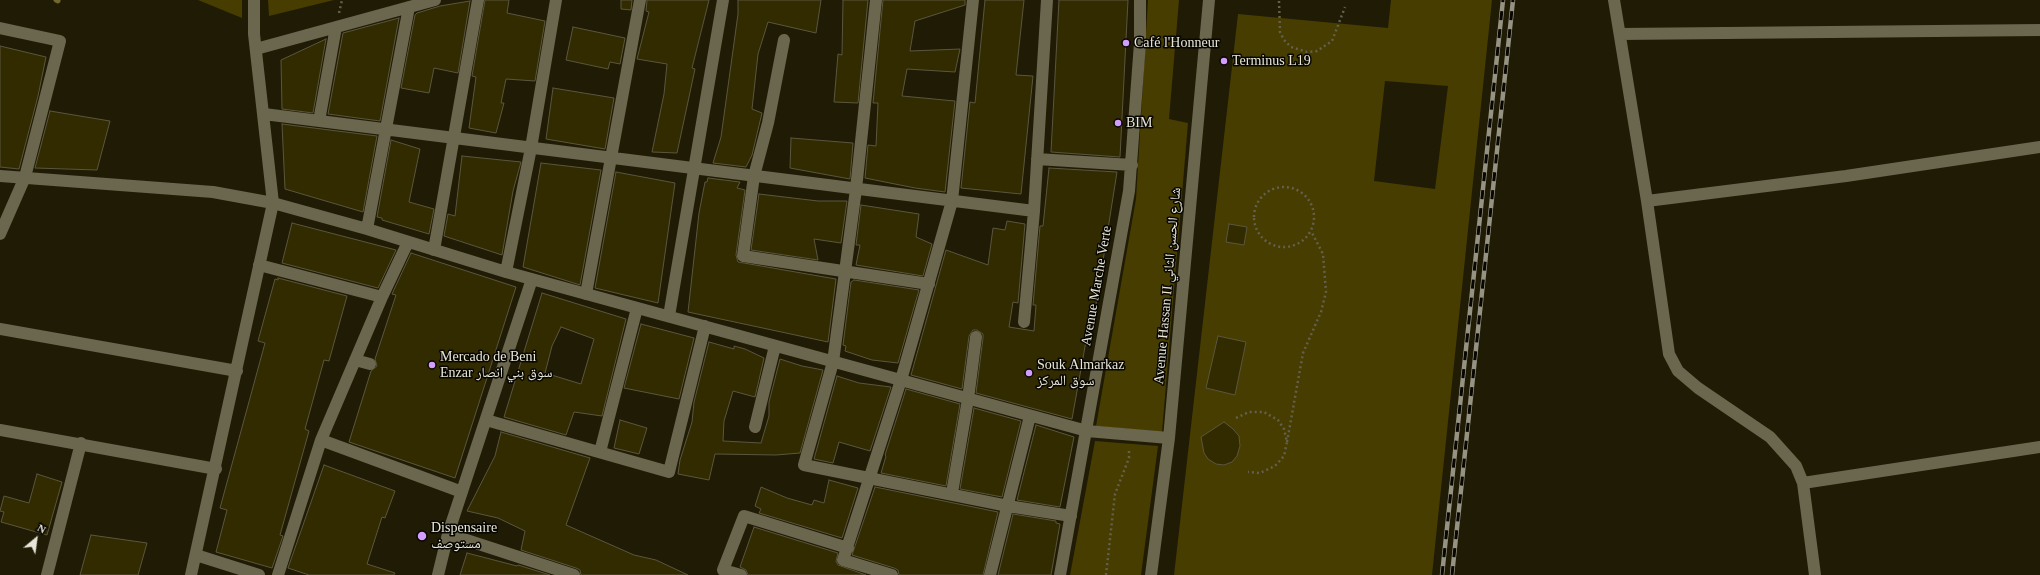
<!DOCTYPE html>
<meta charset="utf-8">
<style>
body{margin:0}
#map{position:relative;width:2040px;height:575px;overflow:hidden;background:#1f1b05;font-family:"Times New Roman",serif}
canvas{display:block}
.north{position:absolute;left:16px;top:519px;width:40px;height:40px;-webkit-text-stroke:3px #070601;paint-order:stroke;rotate:29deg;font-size:11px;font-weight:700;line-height:16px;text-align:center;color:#e8e6d8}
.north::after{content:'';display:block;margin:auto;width:14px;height:18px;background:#e8e6d8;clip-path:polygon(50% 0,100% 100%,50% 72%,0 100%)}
</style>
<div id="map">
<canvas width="2040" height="575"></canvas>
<div class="north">N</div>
</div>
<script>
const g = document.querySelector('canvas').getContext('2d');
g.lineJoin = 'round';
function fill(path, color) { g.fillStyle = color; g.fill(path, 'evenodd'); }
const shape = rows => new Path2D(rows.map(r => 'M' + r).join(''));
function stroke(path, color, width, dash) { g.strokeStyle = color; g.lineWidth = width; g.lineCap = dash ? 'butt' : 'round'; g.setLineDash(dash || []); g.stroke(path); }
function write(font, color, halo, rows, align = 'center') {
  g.font = font + ' "Times New Roman","Noto Naskh Arabic",serif'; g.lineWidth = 3; g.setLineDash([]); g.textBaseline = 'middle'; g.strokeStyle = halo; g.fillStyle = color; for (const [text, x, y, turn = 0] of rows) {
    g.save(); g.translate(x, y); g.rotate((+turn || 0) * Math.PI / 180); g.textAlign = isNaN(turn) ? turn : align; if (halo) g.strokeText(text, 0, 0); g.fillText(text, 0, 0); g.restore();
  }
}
const green = shape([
 [198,0,242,0,242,18],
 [268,0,334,0,269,16],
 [1148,0,1179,0,1169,119,1188,123,1162,432,1096,426,1136,199],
 [1391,0,1492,0,1432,575,1174,575,1238,14,1388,28],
 [1385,81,1448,86,1435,189,1374,181],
 [1095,441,1158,446,1141,575,1070,575]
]);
const stream = shape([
 [56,0,58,1]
]);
const building = shape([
 [485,0,509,0,507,13,545,21,535,81,506,79,501,103,504,103,496,133,469,128,476,77,472,76,485,0],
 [621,0,632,0,631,10,621,9,621,0],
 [647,0,709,0,692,68,695,69,677,153,652,152,664,94,667,64,637,59,649,12,646,11,647,0],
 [738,0,821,0,816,33,768,22,758,54,752,109,762,113,752,155,746,167,713,163,721,137,738,14,738,0],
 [843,0,868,0,858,103,834,102,838,54,842,55,843,0],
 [883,0,965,0,965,5,915,21,910,51,960,49,955,72,907,69,902,96,955,101,945,192,915,188,865,178,868,145,876,146,878,103,873,103,883,0],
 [985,0,1024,0,1016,75,1033,76,1021,194,961,188,970,102,975,103,985,0],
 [1059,0,1128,0,1120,157,1051,152,1059,0],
 [470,1,458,73,434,68,429,93,401,88,415,15,417,13,440,6,470,1],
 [399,18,380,121,328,114,343,33,399,18],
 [573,27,625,38,620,64,610,62,608,69,566,60,573,27],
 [326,39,313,113,282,109,281,60,326,39],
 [0,46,46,57,38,96,19,169,0,167,0,46],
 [553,88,614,98,605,149,546,139,553,88],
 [50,111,110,121,97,170,35,168,50,111],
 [282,124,377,136,363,212,285,189,282,124],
 [791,138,853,143,850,179,790,168,791,138],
 [391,140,420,149,409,202,434,209,429,234,382,220,382,218,377,217,391,140],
 [462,156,521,162,513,191,502,255,444,236,448,214,455,216,462,156],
 [541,163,601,170,580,285,523,267,541,163],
 [1049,168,1117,172,1092,330,1088,330,1072,419,976,393,983,338,983,334,977,330,973,330,969,336,962,389,911,375,946,250,988,265,993,228,1005,230,1007,221,1025,224,1018,303,1013,302,1009,327,1034,331,1036,305,1033,305,1040,226,1043,226,1049,168],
 [616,172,675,183,658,303,595,288,616,172],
 [708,178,740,182,737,188,745,190,736,255,738,262,836,279,828,342,688,312,699,213,705,182,707,182,708,178],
 [759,194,818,201,847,201,841,243,814,239,818,260,751,250,759,194],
 [861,205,919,214,916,237,932,244,923,276,856,265,860,245,856,245,861,205],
 [292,223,396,250,378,288,282,263,292,223],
 [1229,224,1247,227,1244,245,1226,242,1229,224],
 [411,253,516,287,455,478,349,442,371,371,377,366,375,359,396,295,392,294,411,253],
 [278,278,347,296,329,361,324,360,305,429,309,431,280,535,283,536,272,568,216,552,227,510,220,508,265,343,258,341,275,279,278,280,278,278],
 [854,280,919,290,898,363,872,360,845,351,846,346,843,345,851,282,854,280],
 [542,293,626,319,602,416,574,412,566,435,504,417,542,293],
 [561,327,594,339,581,384,545,373,552,346,561,327],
 [641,324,694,338,679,399,624,388,641,324],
 [1218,336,1246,342,1235,395,1206,388,1218,336],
 [709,342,734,349,734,346,745,349,764,358,755,397,733,391,724,421,723,441,761,443,769,416,769,402,780,359,802,366,823,370,800,453,776,455,715,454,709,480,678,474,680,460,692,422,694,402,709,342],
 [837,376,859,383,891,387,870,451,839,442,833,463,814,459,837,376],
 [906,389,960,404,946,486,881,473,886,456,885,455,906,389],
 [974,408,1021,421,1002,497,960,489,974,408],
 [620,420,647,428,639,454,614,448,620,420],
 [1224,422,1233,429,1239,436,1240,446,1237,456,1232,462,1224,465,1216,464,1208,459,1204,453,1201,437,1224,422],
 [1036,425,1074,437,1060,507,1017,500,1036,425],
 [501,432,590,458,566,525,634,555,656,560,688,575,581,575,580,570,576,568,521,550,525,531,498,518,467,511,495,456,501,432],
 [324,465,395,491,385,518,382,517,367,564,395,573,394,575,309,575,288,568,324,465],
 [37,474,62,482,47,535,1,522,4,512,0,511,4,496,29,503,37,474],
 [829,480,858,488,842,538,759,513,761,509,755,506,761,487,787,498,812,505,814,500,824,503,829,480],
 [875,487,998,512,983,575,899,575,898,570,894,568,852,555,875,487],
 [1013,514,1056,521,1056,523,1060,524,1051,575,998,575,1013,514],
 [754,527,838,553,836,561,838,565,866,575,748,575,746,570,740,567,754,527],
 [91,535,147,543,138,575,80,575,91,535],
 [467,553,517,566,518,565,550,575,460,575,467,553]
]);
const path = shape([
 [1279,1,1280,32,1284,40,1291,47,1307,52,1317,51,1332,41,1345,7],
 [339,13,342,0],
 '1254 217a30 30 0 1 1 60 0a30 30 0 1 1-60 0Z',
 [1236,418,1249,412,1264,412,1278,420,1284,429,1287,442,1284,456,1275,466,1260,473,1248,472],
 [1287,442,1303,353,1321,312,1326,292,1323,254,1311,231],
 [1106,575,1115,494,1129,458,1129,449]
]);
const minor = shape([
 [876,0,856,189,833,362,804,465,1008,506,1071,516],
 [1614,0,1647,201,1669,354,1678,371,1698,388,1770,437,1796,466,1803,483,1815,575],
 [0,28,60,41,25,177,0,234],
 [1620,34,2040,30],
 [784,40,768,123,754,176,743,256,929,284],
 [256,49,435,0],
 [264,114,1034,211],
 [319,121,336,27],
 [1037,159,1132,165],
 [0,176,213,192,273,203,367,229,506,272,1087,431,1169,438],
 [1647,201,1846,176,2040,147],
 [367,229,409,7],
 [434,250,478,0],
 [259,265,382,297],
 [506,272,531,148,556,0],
 [586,294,640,0],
 [669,316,723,0],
 [1024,322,1034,211,1047,0],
 [0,329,237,371],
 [355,360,370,364],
 [486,420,669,472,705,326],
 [755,427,775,346],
 [0,430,216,469],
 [321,440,382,297,408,242],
 [600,452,637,308],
 [1803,483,2040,447],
 [952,493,968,399,976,337],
 [448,534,574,575],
 [196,555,259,575],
 [47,575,81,443],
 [191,575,273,203,254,34,254,0],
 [278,575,321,440,462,492],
 [438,575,448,534,532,279],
 [741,575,723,570,744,516,848,548],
 [892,575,843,560,901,380,952,201,973,0],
 [990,575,1030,416],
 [1060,575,1129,191,1140,43,1140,0],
 [1151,575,1169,438,1209,0]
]);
const rail = shape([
 [1442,575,1503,0],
 [1452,575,1513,0]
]);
const markers = [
 [1126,43,4,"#d29dfd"],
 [1224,61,4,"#d29dfd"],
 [1118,123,4,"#d29dfd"],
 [432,365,4,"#d29dfd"],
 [1029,373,4,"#d29dfd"],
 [422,536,5,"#d29dfd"]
];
const poiNames = [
 ["Café l'Honneur",1134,43],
 ["Terminus L19",1232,61],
 ["BIM",1126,123],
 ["Mercado de Beni",440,357],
 ["Enzar سوق بني انصار",440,373],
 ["Souk Almarkaz",1037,365],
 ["سوق المركز",1037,381],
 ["Dispensaire",431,528],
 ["مستوصف",431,544]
];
const streetNames = [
 ["Avenue Marche Verte",1097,286,-80],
 ["Avenue Hassan II شارع الحسن الثاني",1168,286,-85]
];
fill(green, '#473d00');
stroke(stream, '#72672e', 5);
fill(building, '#332b00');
stroke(building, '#5b563f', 1);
stroke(path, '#63604d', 2.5, [2, 3]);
stroke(minor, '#6b664e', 12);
stroke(rail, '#969382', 4.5);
stroke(rail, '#070601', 3, [9]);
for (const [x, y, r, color] of markers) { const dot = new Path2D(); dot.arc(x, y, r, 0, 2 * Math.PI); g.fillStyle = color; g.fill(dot); stroke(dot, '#070601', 1.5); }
write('14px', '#e8e6d8', '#070601', poiNames, 'left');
write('14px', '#e8e6d8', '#070601', streetNames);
</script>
